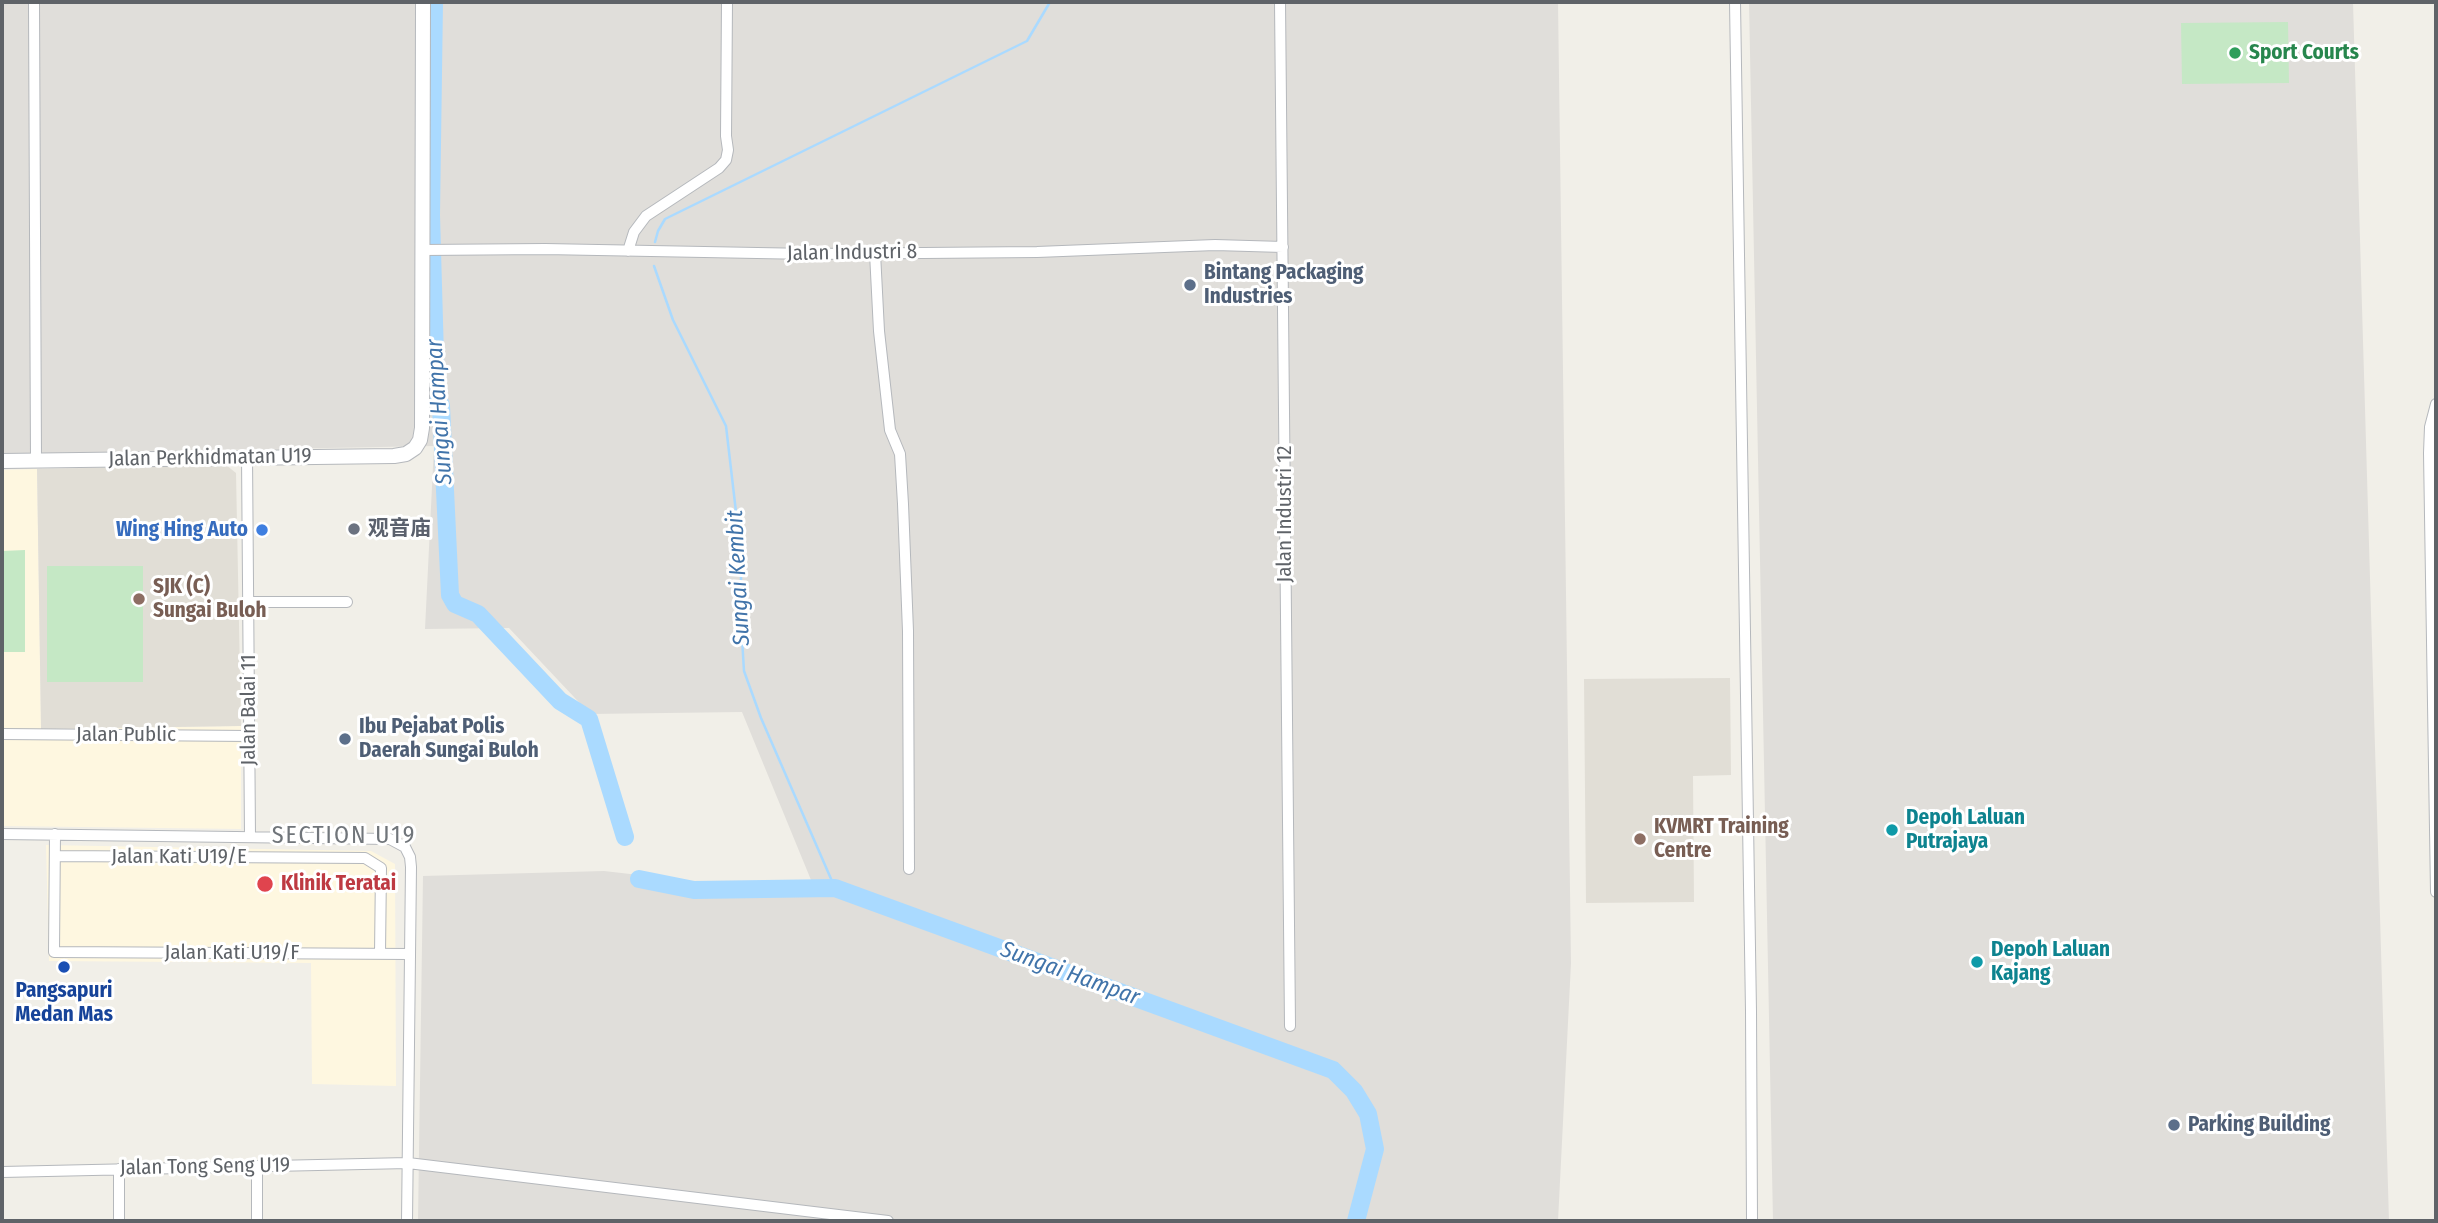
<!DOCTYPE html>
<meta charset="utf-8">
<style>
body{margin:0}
#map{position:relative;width:2438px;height:1223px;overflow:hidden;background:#f1efe8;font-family:"Fira Sans Condensed",sans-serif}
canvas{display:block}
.frame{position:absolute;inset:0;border:4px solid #5f6368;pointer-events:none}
</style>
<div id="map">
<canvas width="2438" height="1223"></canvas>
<div class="frame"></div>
</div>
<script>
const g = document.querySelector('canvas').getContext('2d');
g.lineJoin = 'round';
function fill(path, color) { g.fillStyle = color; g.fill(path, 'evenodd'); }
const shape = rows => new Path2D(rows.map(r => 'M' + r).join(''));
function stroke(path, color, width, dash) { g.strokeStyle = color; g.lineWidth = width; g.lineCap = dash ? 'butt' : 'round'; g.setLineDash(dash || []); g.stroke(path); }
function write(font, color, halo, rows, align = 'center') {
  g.font = font + ' "Fira Sans Condensed","Noto Sans SC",sans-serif'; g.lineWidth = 6; g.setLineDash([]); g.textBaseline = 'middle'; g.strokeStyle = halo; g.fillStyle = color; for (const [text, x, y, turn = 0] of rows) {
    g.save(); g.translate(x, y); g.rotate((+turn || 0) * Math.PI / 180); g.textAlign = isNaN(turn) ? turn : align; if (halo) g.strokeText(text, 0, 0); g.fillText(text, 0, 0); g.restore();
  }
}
const commercial = shape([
 [37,469,41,729,241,726,241,829,2,826,2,470],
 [46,845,371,851,395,864,396,1086,312,1084,311,963,49,961]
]);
const industrial = shape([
 [2,2,1558,2,1571,963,1558,1221,418,1221,423,876,604,871,700,882,811,880,742,712,590,714,509,628,425,629,434,446,2,454],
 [1749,2,2353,2,2389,1221,1773,1221]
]);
const education = shape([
 [226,465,236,473,241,726,41,729,37,469],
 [1730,678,1731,775,1693,776,1694,902,1586,903,1584,679]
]);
const green = shape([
 [2288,22,2289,83,2182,84,2181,23],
 [25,550,25,652,2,652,2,551],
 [47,566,143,566,143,682,47,682]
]);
const stream = shape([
 [2436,2,2436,70],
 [655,242,658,231,665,219,1027,41,1050,2],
 [654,266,673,320,726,426,741,555,741,622,744,671,761,718,835,888]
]);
const river = shape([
 [434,2,431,215,436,392,441,406,450,595,455,604,478,614,560,701,589,719,625,837],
 [639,879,694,890,835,888,1333,1070,1354,1091,1368,1114,1375,1149,1356,1221]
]);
const minor = shape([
 [34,2,36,461],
 [1280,2,1290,1026],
 [1735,2,1751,1011,1752,1221],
 [422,250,545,249,810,254,1037,252,1215,245,1283,247],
 [628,251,634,232,646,216,719,168,726,160,728,150,726,136,727,2],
 [875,253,879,331,890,430,900,454,903,504,908,631,909,869],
 [2436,404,2430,427,2429,453,2436,892],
 [247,456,250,837],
 [248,602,347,602],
 [2,734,250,736],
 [2,834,390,839,405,847,410,857,411,867,407,1221],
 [55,834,54,952,410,954],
 [55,856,365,858,381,868,380,954],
 [257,1166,257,1221],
 [2,1172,408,1163,888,1221],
 [119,1221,119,1169]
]);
const tertiary = shape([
 [2,461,394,456,406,454,415,448,420,440,422,428,423,2]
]);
const markers = [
 [2235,53,7,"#2e9e5b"],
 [1190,285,7,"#5c6f8a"],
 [354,529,7,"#6b7280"],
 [262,530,7,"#3f7fe0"],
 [139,599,7,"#8d6e63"],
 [345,739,7,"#5c6f8a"],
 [1892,830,7,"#0f9aa8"],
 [1640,839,7,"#8d6e63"],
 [265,884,9,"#e0444e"],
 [1977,962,7,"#0f9aa8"],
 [64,967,7,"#1a4fb4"],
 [2174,1125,7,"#5c6f8a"]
];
const leisureNames = [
 ["Sport Courts",2249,53]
];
const streetNames = [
 ["Jalan Industri 8",852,253,-1],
 ["Jalan Perkhidmatan U19",210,458,-1],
 ["Jalan Industri 12",1285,514,-90],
 ["Jalan Balai 11",249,710,-90],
 ["Jalan Public",126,735],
 ["Jalan Kati U19/E",179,857],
 ["Jalan Kati U19/F",232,953],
 ["Jalan Tong Seng U19",205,1167,-1]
];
const serviceNames = [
 ["Bintang Packaging",1204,273],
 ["Industries",1204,297],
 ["Ibu Pejabat Polis",359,727],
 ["Daerah Sungai Buloh",359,751],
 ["Parking Building",2188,1125]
];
const worshipNames = [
 ["观音庙",368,529]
];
const shopNames = [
 ["Wing Hing Auto",248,530]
];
const educationNames = [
 ["SJK (C)",153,587],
 ["Sungai Buloh",153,611],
 ["KVMRT Training",1654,827],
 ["Centre",1654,851]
];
const cultureNames = [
 ["Depoh Laluan",1906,818],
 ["Putrajaya",1906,842],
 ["Depoh Laluan",1991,950],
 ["Kajang",1991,974]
];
const healthNames = [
 ["Klinik Teratai",281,884]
];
const transitNames = [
 ["Pangsapuri",64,991],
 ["Medan Mas",64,1015]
];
const waterNames = [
 ["Sungai Hampar",440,412,-94],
 ["Sungai Kembit",739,578,-93],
 ["Sungai Hampar",1070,974,20]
];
const quarterNames = [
 ["SECTION U19",344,836]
];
fill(commercial, '#fef7e0');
fill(industrial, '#e0deda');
fill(education, '#e1ded6');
fill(green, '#c5e8c5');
stroke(stream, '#aadaff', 2.5);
stroke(river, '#aadaff', 18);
stroke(minor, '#b5b8bc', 12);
stroke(tertiary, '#b5b8bc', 16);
stroke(minor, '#fff', 10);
stroke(tertiary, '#fff', 14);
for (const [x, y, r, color] of markers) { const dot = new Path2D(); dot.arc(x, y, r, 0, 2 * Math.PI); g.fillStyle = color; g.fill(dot); stroke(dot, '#fff', 2.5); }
write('bold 21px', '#27864d', '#fff', leisureNames, 'left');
write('21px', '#5f6368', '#fff', streetNames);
write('bold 21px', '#4e5e75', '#fff', serviceNames, 'left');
write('bold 21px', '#5b616d', '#fff', worshipNames, 'left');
write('bold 21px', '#366cbe', '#fff', shopNames, 'right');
write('bold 21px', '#785e54', '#fff', educationNames, 'left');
write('bold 21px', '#0d838f', '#fff', cultureNames, 'left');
write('bold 21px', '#be3a42', '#fff', healthNames, 'left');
write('bold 21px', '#164399', '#fff', transitNames);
write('italic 23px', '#4174aa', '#fff', waterNames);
g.letterSpacing = '2px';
write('24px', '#70757a', '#fff', quarterNames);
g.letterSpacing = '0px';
</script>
